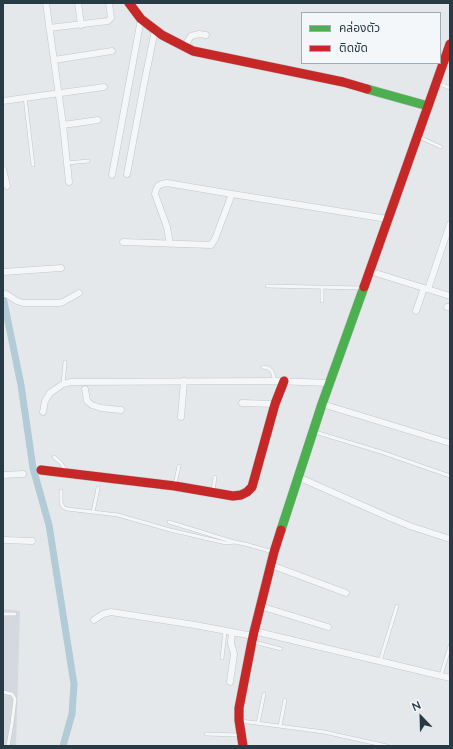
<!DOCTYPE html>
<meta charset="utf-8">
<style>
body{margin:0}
#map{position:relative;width:453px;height:749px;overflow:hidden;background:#e5e8eb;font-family:Lato,"Noto Sans Thai",sans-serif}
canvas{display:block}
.frame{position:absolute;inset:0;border:4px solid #293a47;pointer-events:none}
.legend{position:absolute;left:301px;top:12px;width:140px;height:52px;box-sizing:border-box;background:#f4f7f9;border:1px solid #a3abb2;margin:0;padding:5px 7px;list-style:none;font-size:12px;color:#293a47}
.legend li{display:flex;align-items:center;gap:8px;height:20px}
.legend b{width:20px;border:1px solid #a3abb2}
.north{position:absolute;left:401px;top:697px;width:40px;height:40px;-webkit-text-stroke:3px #f4f7f9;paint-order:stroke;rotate:337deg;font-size:11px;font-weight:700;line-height:16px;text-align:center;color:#293a47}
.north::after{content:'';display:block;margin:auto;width:14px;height:18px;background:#293a47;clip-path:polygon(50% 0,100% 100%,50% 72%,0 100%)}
</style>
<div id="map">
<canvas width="453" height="749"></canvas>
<div class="frame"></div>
<ul class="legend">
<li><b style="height:5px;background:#4caf50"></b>คล่องตัว</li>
<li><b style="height:5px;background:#c62828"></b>ติดขัด</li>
</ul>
<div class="north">N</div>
</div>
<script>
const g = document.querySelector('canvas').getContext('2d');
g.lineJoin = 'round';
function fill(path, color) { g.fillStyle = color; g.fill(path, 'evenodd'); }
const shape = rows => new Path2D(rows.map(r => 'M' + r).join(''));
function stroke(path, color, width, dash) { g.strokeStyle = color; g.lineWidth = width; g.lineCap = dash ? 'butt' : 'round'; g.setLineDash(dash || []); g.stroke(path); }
const built = shape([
 [3,609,20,611,16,746,3,746]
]);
const canal = shape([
 [3,297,21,385,33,468,49,525,74,684,72,714,63,746]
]);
const lane = shape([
 [438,83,450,88],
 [25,97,33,165],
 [419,137,441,147],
 [67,163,88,161],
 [267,286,361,288],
 [322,301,322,287],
 [263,367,268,368,272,371,275,381],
 [63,384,65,362],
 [315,432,381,452,450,476],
 [54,457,61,463,66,471],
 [175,484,179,466],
 [61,491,61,503,63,507,67,509,118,515,170,530,226,543,235,542,245,544,273,552],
 [213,491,215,477],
 [93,512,98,488],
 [169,522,234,542],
 [3,614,15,614],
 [254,642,281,649],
 [222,658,225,631],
 [380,661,397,606],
 [441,675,450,646],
 [3,692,12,694,15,699,12,723,8,746],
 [241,721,324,732,387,746],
 [258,723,264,694],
 [280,726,285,700],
 [206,734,239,735]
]);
const street = shape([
 [46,3,63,125,69,182],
 [78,3,81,25],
 [49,28,108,21,111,18,109,3],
 [184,47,191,36,199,34,206,35],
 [54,60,112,51],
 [3,101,104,87],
 [63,125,98,120],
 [3,169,7,186],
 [127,174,144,84,155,30],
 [112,175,141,19],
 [123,242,211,245,215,239,232,194,387,219],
 [170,244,167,227,155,194,156,190,158,186,162,184,167,183,232,194],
 [369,271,450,296],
 [3,272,61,268],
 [428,289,450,224],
 [3,294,6,294,17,301,23,303,59,303,63,302,79,293],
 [447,307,450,307],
 [416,311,424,288],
 [85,389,87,401,92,405,101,408,121,410],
 [242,403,275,404],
 [322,404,450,443],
 [43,412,45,401,50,393,63,384,71,382,275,381,329,383],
 [181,417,184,381],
 [3,475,23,474],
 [298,477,386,516,410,526,450,539],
 [3,540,32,541],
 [271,565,346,593],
 [260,606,328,627],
 [94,620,103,614,111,612,195,625,253,636],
 [254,631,450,678],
 [230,682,234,654,231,643,232,632]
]);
const fast = shape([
 [367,89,428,106],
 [281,530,322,404,364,287]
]);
const jam = shape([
 [129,3,141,19,162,35,193,51,343,82,367,89],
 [364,287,450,44],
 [41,470,175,486,233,496,241,495,247,492,252,487,275,404,284,381],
 [243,746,239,720,239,708,253,636,274,552,281,530]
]);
fill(built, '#d3d9de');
stroke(canal, '#b2cbd7', 7);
stroke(lane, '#c3c6c9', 4);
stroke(street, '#c3c6c9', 7);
stroke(fast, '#c3c6c9', 10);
stroke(jam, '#c3c6c9', 10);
stroke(lane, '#f5f6f7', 3);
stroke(street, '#f5f6f7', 6);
stroke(fast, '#4caf50', 9);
stroke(jam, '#c62828', 9);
</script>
